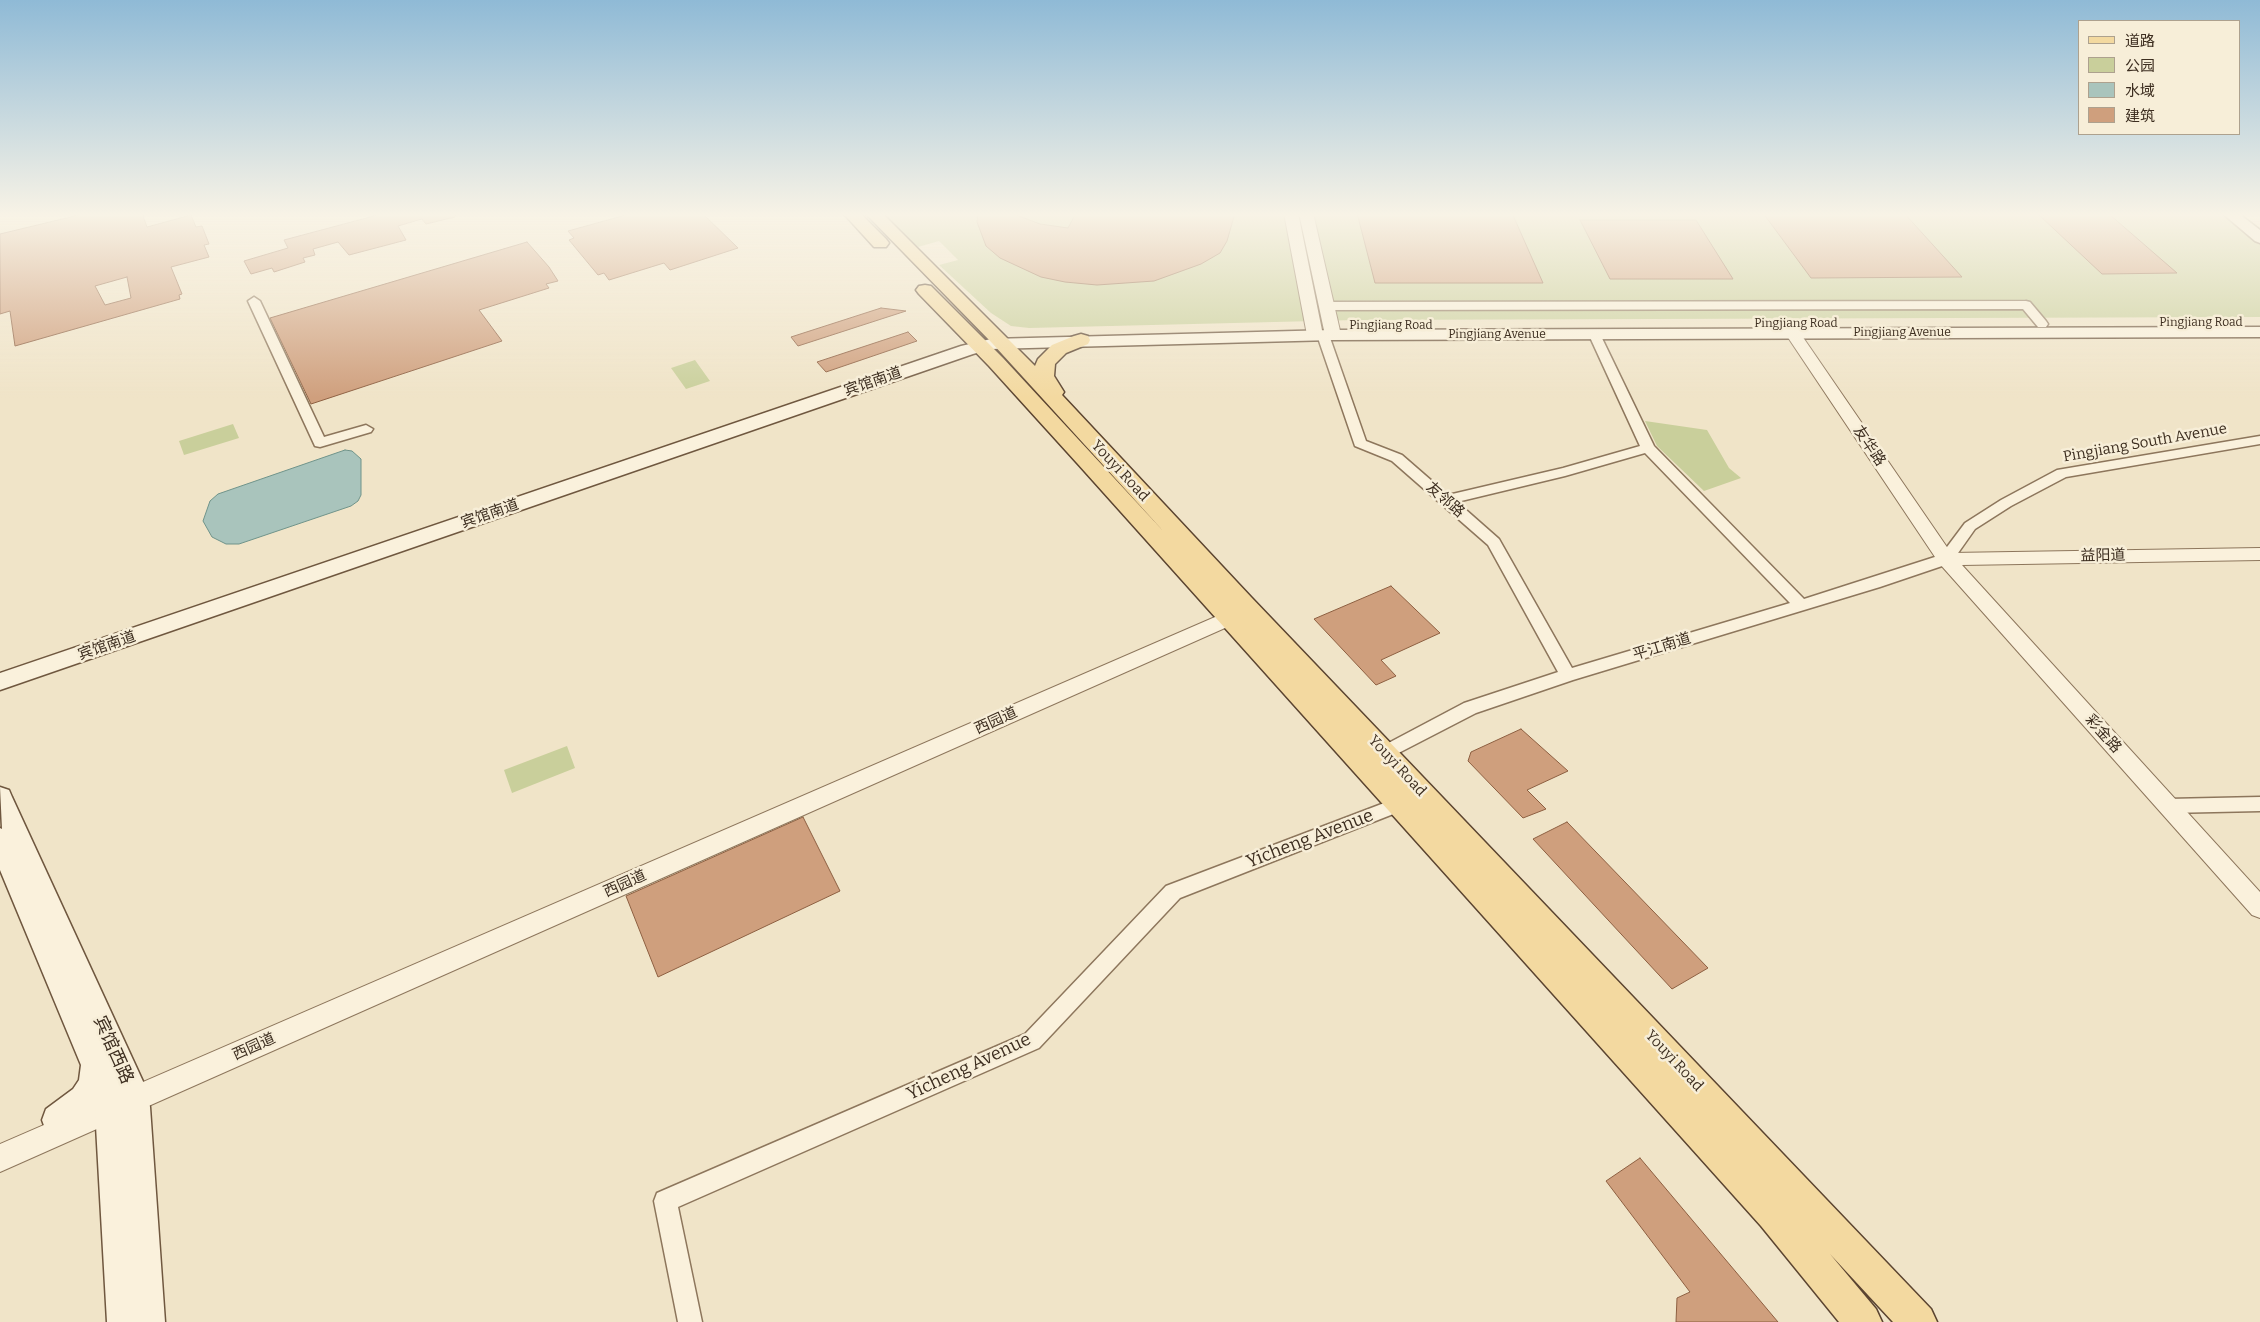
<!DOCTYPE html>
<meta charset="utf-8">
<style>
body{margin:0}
#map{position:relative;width:2260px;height:1322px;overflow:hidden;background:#f0e4c8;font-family:Bitter,"Noto Sans SC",serif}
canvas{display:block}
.legend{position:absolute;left:2078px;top:20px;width:162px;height:115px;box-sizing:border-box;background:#f7eed8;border:1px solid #ada18e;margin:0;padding:6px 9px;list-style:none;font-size:15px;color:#3d2e20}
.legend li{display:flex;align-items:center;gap:10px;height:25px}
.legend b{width:25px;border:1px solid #ada18e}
</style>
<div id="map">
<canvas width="2260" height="1322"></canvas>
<ul class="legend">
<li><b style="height:6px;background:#f3d9a0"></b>道路</li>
<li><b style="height:14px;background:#c9cf9b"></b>公园</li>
<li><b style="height:14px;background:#a9c4bc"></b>水域</li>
<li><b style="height:14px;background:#cf9f7d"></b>建筑</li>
</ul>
</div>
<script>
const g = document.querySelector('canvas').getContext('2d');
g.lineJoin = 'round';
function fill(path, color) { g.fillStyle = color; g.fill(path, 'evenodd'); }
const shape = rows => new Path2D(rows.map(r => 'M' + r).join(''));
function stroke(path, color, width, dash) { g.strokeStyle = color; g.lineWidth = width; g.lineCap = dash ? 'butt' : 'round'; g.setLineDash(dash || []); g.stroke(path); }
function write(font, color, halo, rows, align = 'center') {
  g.font = font + ' Bitter,"Noto Sans SC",serif'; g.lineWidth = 5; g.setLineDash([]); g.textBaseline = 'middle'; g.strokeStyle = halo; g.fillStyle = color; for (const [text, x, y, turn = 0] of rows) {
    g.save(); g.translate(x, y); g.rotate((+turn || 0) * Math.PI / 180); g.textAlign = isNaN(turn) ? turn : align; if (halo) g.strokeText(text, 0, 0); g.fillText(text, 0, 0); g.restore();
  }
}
const green = shape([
 [879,213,2221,213,2260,244,2260,317,1357,320,1029,328,1011,326,991,313,939,265,958,260,939,241,918,247],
 [695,360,710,381,686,389,671,368],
 [1645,421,1707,430,1729,468,1741,478,1704,491,1657,446],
 [233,424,239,438,184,455,179,441],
 [567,746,575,768,512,793,504,770]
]);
const water = shape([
 [345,450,352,451,361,459,361,495,358,501,351,506,239,544,226,544,212,537,203,521,210,501,218,494,345,450]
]);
const building = shape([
 [87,213,142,213,147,227,191,215,196,227,202,226,209,244,204,245,209,257,171,267,182,294,179,295,180,299,15,346,10,311,0,314,0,234,87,213],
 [127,277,131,298,105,305,95,286,127,277],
 [385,213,455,213,455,217,426,224,422,219,398,226,406,240,349,255,338,242,313,249,315,255,303,258,305,262,274,272,272,268,251,274,244,261,288,248,284,240,385,213],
 [633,213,702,213,738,248,670,270,664,263,609,280,604,273,598,275,569,240,574,238,568,231,633,213],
 [978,213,1011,213,1040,224,1068,228,1076,213,1235,213,1227,241,1220,253,1201,264,1154,281,1097,285,1065,282,1041,277,1000,258,986,246,977,222,978,213],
 [1357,213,1512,213,1543,283,1375,283,1357,213],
 [1763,213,1904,213,1962,277,1811,278,1763,213],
 [2109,214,2177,273,2102,274,2039,215,2109,214],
 [1580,220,1696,220,1733,279,1610,279,1580,220],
 [527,242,549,267,558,281,546,284,549,288,479,310,502,341,311,404,270,318,527,242],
 [881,308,906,311,798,346,791,337,881,308],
 [908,332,917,341,826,372,817,362,908,332],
 [1391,586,1440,633,1381,660,1396,676,1376,685,1314,619,1391,586],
 [1521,729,1568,771,1527,790,1546,809,1523,818,1468,761,1471,752,1521,729],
 [803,817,840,891,658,977,626,896,803,817],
 [1567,822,1708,968,1672,989,1533,839,1567,822],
 [1640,1158,1778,1322,1676,1322,1677,1298,1690,1292,1606,1181,1640,1158]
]);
const minor = shape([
 [254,297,260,301,324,437,366,425,373,429,371,432,320,447,315,446,248,301,254,297],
 [2026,301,2030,302,2046,321,2048,324,2046,327,2038,327,2023,309,1327,310,1321,306,1327,302,2026,301],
 [1323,331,1329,335,1366,441,1402,455,1448,495,1563,468,1640,446,1589,335,1595,331,1599,332,1654,446,1804,599,1941,555,1965,523,2001,500,2057,470,2260,436,2260,444,2066,477,2011,506,1975,529,1951,563,1880,587,1573,680,1476,713,1385,760,1379,758,1376,753,1379,748,1464,703,1558,672,1488,545,1392,461,1355,446,1317,335,1323,331],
 [1645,453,1790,603,1572,668,1499,539,1457,502,1565,476,1645,453],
 [1400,797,1406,799,1409,804,1406,809,1180,898,1039,1048,678,1207,702,1322,678,1322,654,1201,657,1193,1025,1034,1166,886,1400,797],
 [2260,797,2260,811,2168,813,2162,811,2159,806,2162,801,2168,799,2260,797]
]);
const tertiary = shape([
 [1284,213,1298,213,1323,335,1320,338,1315,340,1310,338,1307,335,1284,213],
 [1299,213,1313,213,1341,335,1338,338,1333,340,1328,338,1325,335,1299,213],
 [1793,328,1798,330,1951,553,2260,548,2260,560,1962,565,2260,892,2260,918,2252,915,1939,563,1785,333,1788,330,1793,328],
 [1245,604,1252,606,1255,611,1252,616,0,1172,0,1144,1245,604]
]);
const secondary = shape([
 [2222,213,2238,213,2260,230,2260,243,2255,241,2222,213],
 [2260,327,2260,337,1333,340,991,349,973,354,0,690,0,673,961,346,991,339,1333,330,2260,327],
 [0,787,9,790,12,797,146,1088,150,1107,165,1322,107,1322,95,1108,68,1131,57,1135,46,1131,42,1120,46,1109,73,1089,79,1080,81,1065,0,870,0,828,2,829,0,787]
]);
const primary = shape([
 [843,213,860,213,886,239,889,243,886,247,874,247,843,213],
 [865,213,882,213,1035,366,1038,359,1052,345,1074,336,1081,334,1088,336,1090,340,1088,344,1066,353,1055,364,1054,376,1064,392,1062,395,1251,597,1931,1309,1937,1322,1893,1322,1830,1254,1876,1309,1882,1322,1839,1322,1761,1226,1077,463,989,366,919,294,916,290,919,286,925,285,931,286,1003,358,1165,533,992,343,865,213]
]);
const farStreetnames = [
 ["Pingjiang Road",2201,323],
 ["Pingjiang Road",1796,324],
 ["Pingjiang Road",1391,326],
 ["Pingjiang Avenue",1902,333],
 ["Pingjiang Avenue",1497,335]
];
const streetNames = [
 ["宾馆南道",873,382,-19],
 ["Pingjiang South Avenue",2145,443,-10],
 ["友华路",1869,446,56],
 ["Youyi Road",1120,471,47],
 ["友邻路",1445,500,41],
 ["宾馆南道",490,514,-19],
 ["益阳道",2103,556,-1],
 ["宾馆南道",107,646,-19],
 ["平江南道",1662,647,-17],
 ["西园道",996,721,-24],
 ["彩金路",2103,734,48],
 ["Youyi Road",1397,766,47],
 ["西园道",625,884,-24],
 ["西园道",254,1047,-24],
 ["Youyi Road",1674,1061,47]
];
const nearStreetnames = [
 ["Yicheng Avenue",1310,839,-21],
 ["宾馆西路",113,1050,66],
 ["Yicheng Avenue",969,1067,-25]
];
fill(green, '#c9cf9b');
fill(water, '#a9c4bc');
stroke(water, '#6f938a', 1);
fill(building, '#cf9f7d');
stroke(building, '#8d5f41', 1);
stroke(minor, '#8d765c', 3);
stroke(tertiary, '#8d765c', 2);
stroke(secondary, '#6f573f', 3);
stroke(primary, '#5b4430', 3);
fill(minor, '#faf1dc');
fill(tertiary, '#faf1dc');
fill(secondary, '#faf1dc');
fill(primary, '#f3d9a0');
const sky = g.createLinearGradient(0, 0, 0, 398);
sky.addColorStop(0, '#8fbad6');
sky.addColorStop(0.54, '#f8f3e6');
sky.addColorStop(1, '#f8f3e600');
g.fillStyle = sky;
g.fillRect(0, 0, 2260, 398);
write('12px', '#3d2e20', '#f7eed8', farStreetnames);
write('15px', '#3d2e20', '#f7eed8', streetNames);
write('18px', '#3d2e20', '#f7eed8', nearStreetnames);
</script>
